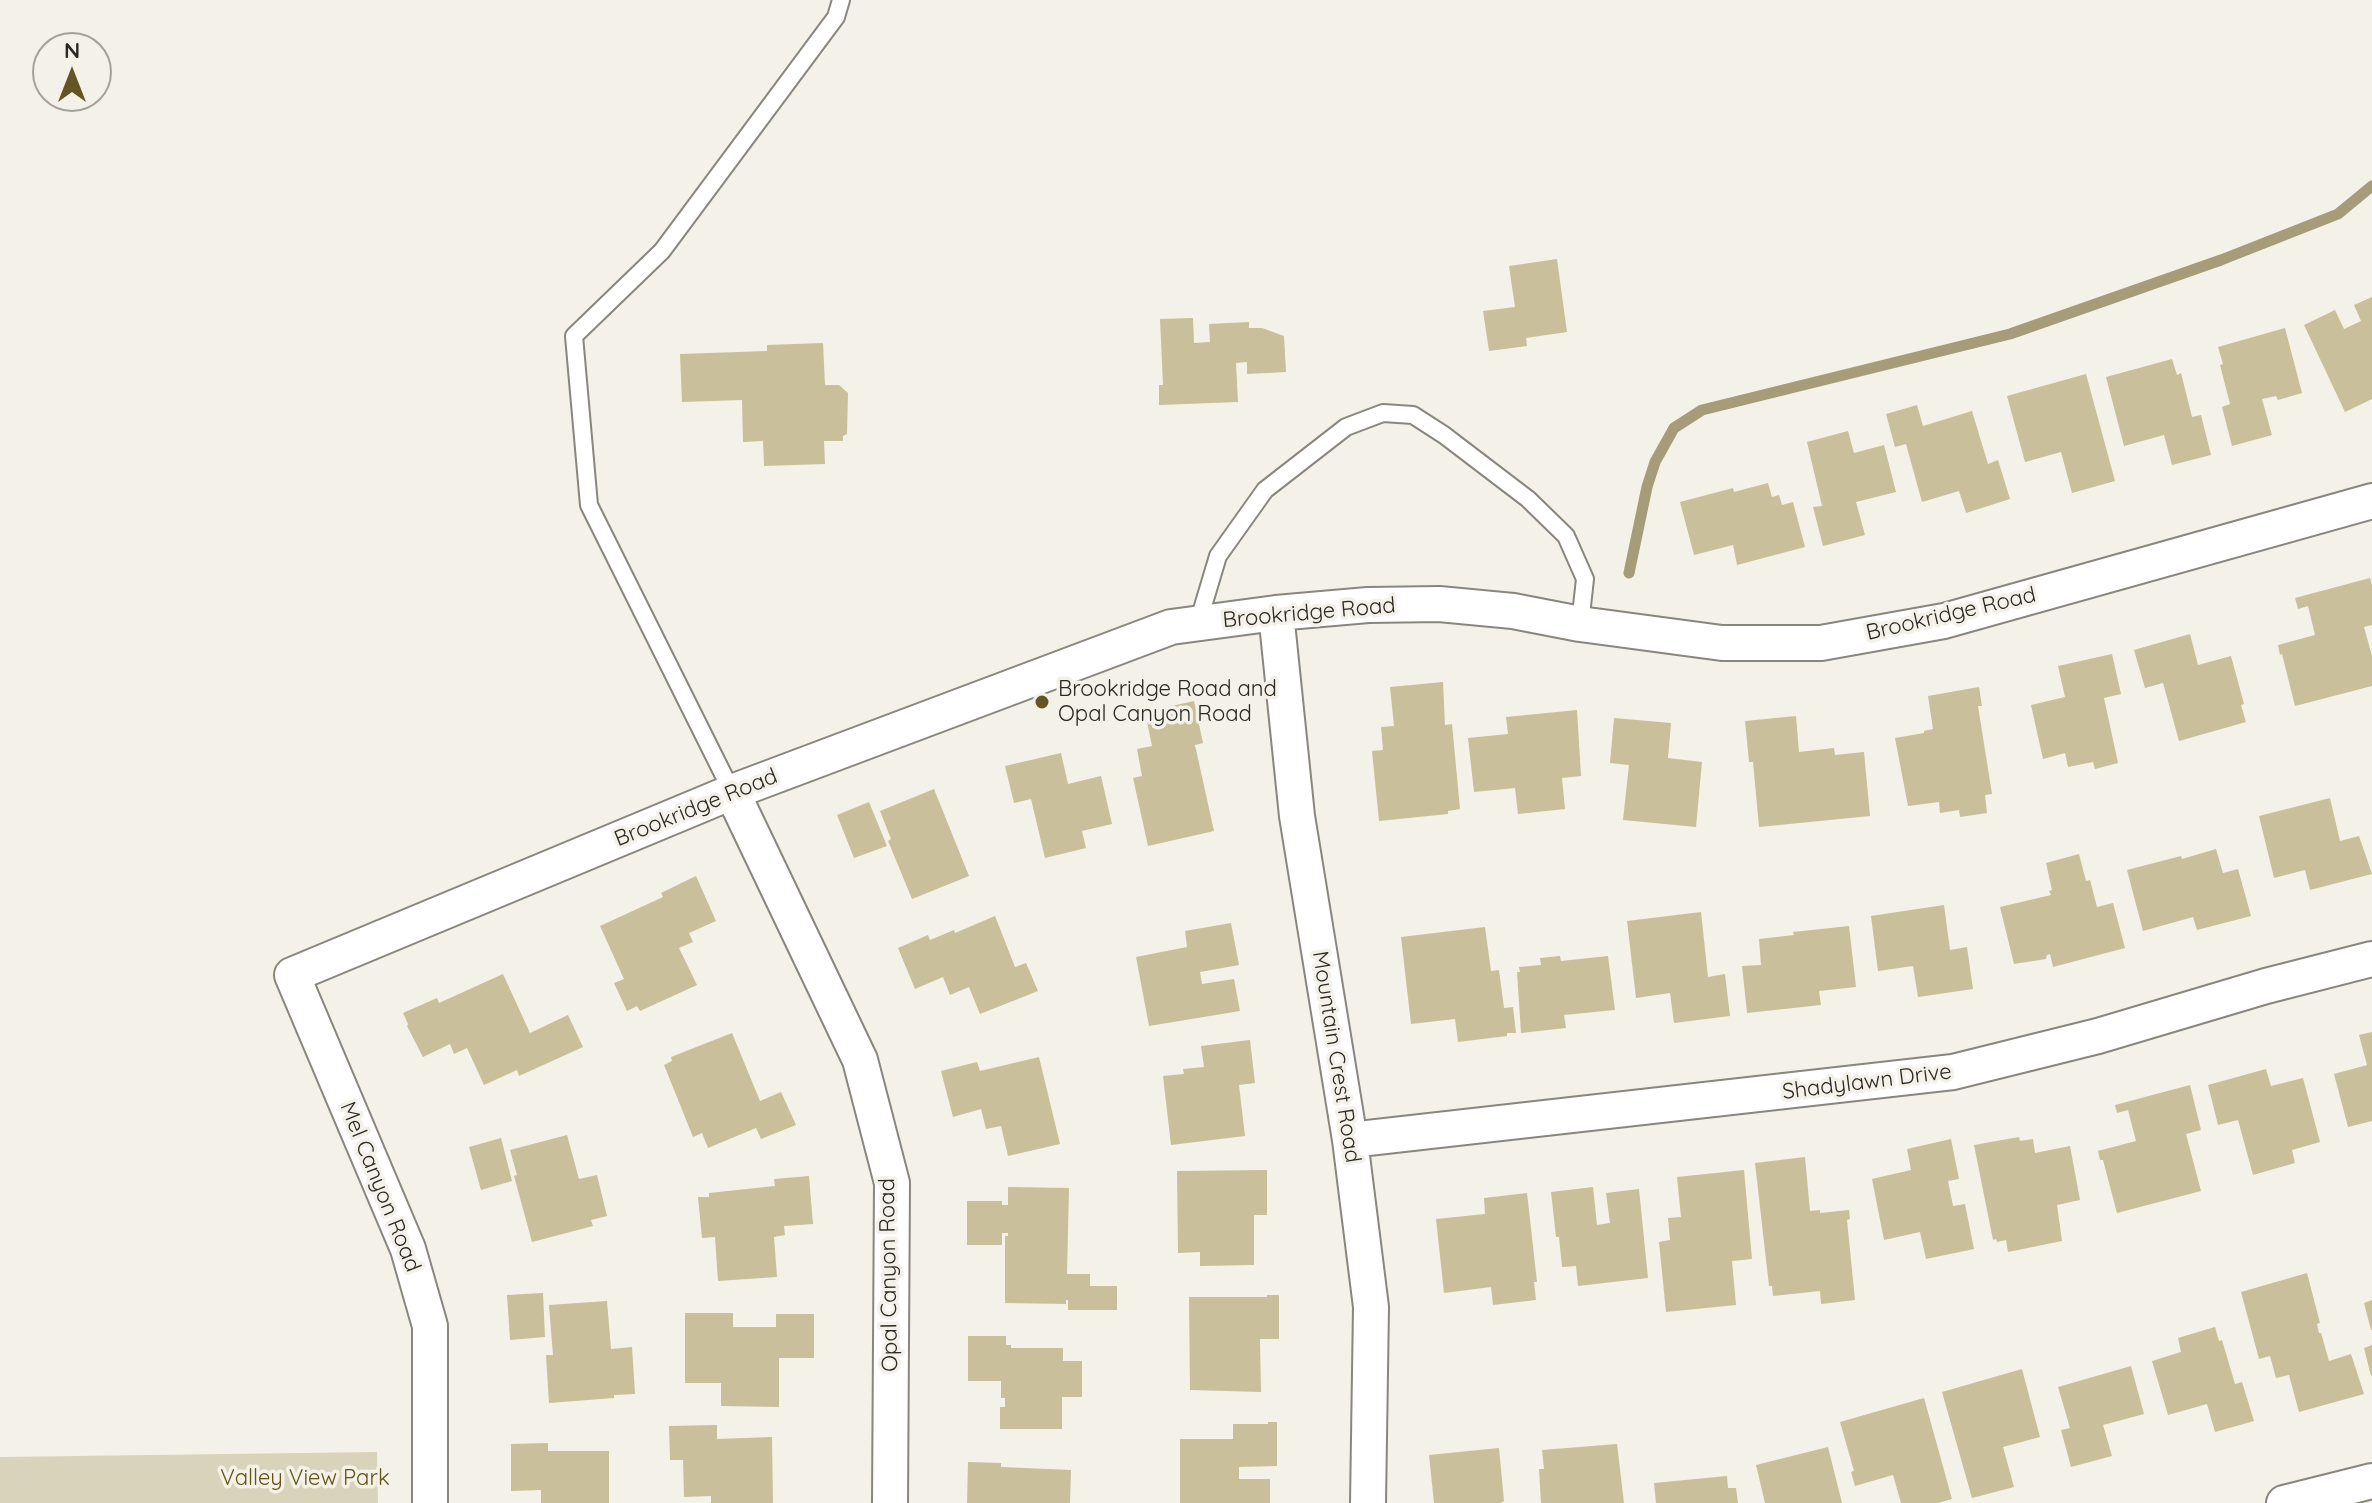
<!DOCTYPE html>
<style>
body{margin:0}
#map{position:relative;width:2372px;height:1503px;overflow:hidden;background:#f4f1e8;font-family:Quicksand,sans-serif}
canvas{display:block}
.north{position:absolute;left:32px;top:32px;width:80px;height:80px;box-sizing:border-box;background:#f4f1e8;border:2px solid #a3a19a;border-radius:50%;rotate:0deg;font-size:22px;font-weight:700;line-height:32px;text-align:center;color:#292824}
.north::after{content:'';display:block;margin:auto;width:28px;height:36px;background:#645522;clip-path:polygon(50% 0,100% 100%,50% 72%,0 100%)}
</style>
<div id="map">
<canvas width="2372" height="1503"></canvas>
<div class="north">N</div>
</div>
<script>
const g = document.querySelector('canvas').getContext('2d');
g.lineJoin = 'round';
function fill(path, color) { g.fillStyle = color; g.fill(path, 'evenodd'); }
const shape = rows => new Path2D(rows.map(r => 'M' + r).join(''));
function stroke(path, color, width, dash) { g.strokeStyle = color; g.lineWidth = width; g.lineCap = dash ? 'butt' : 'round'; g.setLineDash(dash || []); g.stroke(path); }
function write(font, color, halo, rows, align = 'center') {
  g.font = font + ' Quicksand,sans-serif'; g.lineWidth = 7; g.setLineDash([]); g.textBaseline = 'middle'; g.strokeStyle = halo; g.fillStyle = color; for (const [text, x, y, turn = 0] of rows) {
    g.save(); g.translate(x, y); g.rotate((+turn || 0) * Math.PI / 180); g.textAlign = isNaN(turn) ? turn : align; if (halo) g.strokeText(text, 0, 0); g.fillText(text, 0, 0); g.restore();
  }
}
const green = shape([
 [377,1452,378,1503,0,1503,0,1457]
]);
const stream = shape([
 [1629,573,1647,487,1655,462,1674,428,1702,410,2010,334,2221,260,2338,214,2372,186]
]);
const building = shape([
 [1557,259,1567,332,1526,338,1527,346,1489,351,1483,311,1515,307,1509,266],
 [2372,297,2372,399,2345,412,2304,325,2335,310,2344,329,2361,321,2354,305],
 [1193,318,1194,343,1210,342,1209,324,1249,322,1249,328,1262,328,1284,336,1286,372,1247,374,1247,362,1236,363,1238,402,1159,405,1159,385,1163,385,1160,319],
 [2285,328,2302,393,2278,400,2276,396,2262,399,2272,435,2232,446,2222,407,2230,404,2220,365,2223,364,2218,347],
 [823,343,825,385,839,385,848,393,847,434,843,436,843,441,824,441,825,464,764,466,763,441,743,442,742,400,682,402,680,354,767,351,767,345],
 [2172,359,2177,375,2181,373,2192,417,2201,415,2211,455,2172,465,2164,435,2124,446,2106,377],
 [2086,374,2115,481,2072,493,2061,452,2025,462,2007,396],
 [1917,405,1923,426,1972,411,1988,464,1998,460,2010,499,1966,513,1959,491,1922,502,1906,444,1895,447,1886,414],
 [1848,431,1854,453,1884,445,1896,492,1856,502,1865,535,1823,546,1813,507,1822,506,1807,442],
 [1768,483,1772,497,1779,495,1782,505,1793,502,1805,547,1737,565,1733,545,1694,555,1680,502,1733,488,1734,492],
 [2370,578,2372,585,2372,625,2364,627,2372,656,2372,686,2295,706,2282,654,2280,655,2278,645,2315,635,2308,606,2298,609,2295,598],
 [2190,634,2198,665,2231,656,2244,704,2241,705,2246,722,2179,741,2163,683,2145,688,2134,650],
 [2112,654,2121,694,2104,698,2118,763,2095,769,2093,762,2068,767,2065,753,2043,759,2031,705,2065,697,2058,666],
 [1443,682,1445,725,1452,724,1460,809,1448,811,1448,814,1379,821,1372,751,1383,750,1381,727,1394,726,1390,687],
 [1979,687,1982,706,1978,706,1992,794,1985,795,1987,813,1960,817,1959,810,1940,813,1939,802,1908,806,1895,738,1924,733,1924,731,1933,729,1928,696],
 [1194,701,1203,743,1195,745,1214,831,1148,846,1133,778,1142,776,1137,749,1152,746,1145,712],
 [1577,710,1581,776,1562,778,1565,809,1518,814,1515,788,1474,792,1468,738,1508,734,1506,717],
 [1796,716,1799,752,1834,748,1835,755,1864,752,1870,816,1759,827,1753,762,1749,762,1745,721],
 [1614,718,1671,723,1668,758,1702,762,1696,827,1623,820,1629,765,1610,763],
 [1061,753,1068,784,1101,776,1112,824,1082,831,1086,848,1045,858,1031,799,1014,803,1005,766],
 [934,789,969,876,912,899,888,841,891,839,880,811],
 [2330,798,2340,841,2359,836,2372,874,2310,890,2305,870,2274,878,2259,816],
 [869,802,887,846,854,858,837,815],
 [2216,849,2223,873,2238,869,2251,916,2197,930,2193,917,2143,931,2127,870,2181,856,2182,859],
 [2079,854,2086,881,2090,880,2097,907,2113,903,2125,948,2053,967,2050,954,2047,955,2046,959,2014,964,2000,907,2051,895,2049,891,2052,890,2046,863],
 [696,876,716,921,689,933,693,942,679,948,697,985,640,1011,637,1006,627,1011,614,983,624,979,600,926,663,897,661,893],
 [1944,905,1950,950,1967,947,1973,989,1918,997,1913,966,1878,971,1871,916],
 [1701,912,1708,977,1725,974,1730,1016,1674,1023,1670,993,1636,998,1627,921],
 [995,916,1015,967,1026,963,1038,991,980,1014,969,987,950,995,943,977,915,989,898,948,928,935,930,940,954,930,955,933],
 [1231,923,1239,965,1200,972,1202,984,1234,979,1240,1011,1149,1026,1136,957,1187,947,1185,931],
 [1849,926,1856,987,1819,991,1821,1005,1747,1013,1742,966,1761,965,1759,939,1794,935,1793,932],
 [1485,927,1491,971,1499,970,1504,1008,1513,1007,1516,1033,1507,1033,1507,1036,1458,1042,1455,1019,1411,1024,1401,937],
 [1560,956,1561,961,1608,956,1615,1010,1564,1015,1566,1028,1521,1033,1517,972,1520,972,1519,967,1541,965,1540,958],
 [503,974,530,1033,568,1015,583,1047,519,1076,517,1070,484,1085,467,1048,454,1054,450,1044,423,1057,407,1026,408,1024,403,1013,437,998,439,1003],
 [2372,1032,2372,1121,2348,1127,2334,1074,2367,1065,2359,1035],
 [732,1033,760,1101,781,1092,796,1125,761,1139,756,1128,708,1148,702,1133,693,1137,664,1065,672,1061,671,1057],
 [1250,1040,1255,1083,1239,1085,1245,1136,1171,1145,1163,1076,1184,1074,1183,1069,1204,1067,1201,1046],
 [1039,1057,1060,1144,1008,1156,1001,1126,986,1129,981,1109,953,1117,941,1071,977,1062,980,1071],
 [2266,1069,2271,1086,2303,1078,2320,1142,2292,1150,2295,1163,2253,1175,2238,1120,2218,1125,2208,1085],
 [2190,1085,2201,1130,2186,1134,2201,1191,2117,1213,2103,1160,2100,1160,2098,1151,2136,1141,2128,1110,2117,1113,2115,1105],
 [567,1135,579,1179,597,1175,607,1216,591,1220,593,1226,532,1242,514,1176,517,1175,510,1150],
 [2019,1137,2020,1141,2033,1139,2035,1153,2070,1146,2080,1200,2057,1205,2062,1241,2008,1252,2006,1240,1997,1242,1996,1239,1993,1240,1974,1145],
 [501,1138,512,1181,481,1190,469,1147],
 [1951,1139,1959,1179,1948,1181,1953,1206,1965,1204,1974,1249,1926,1259,1920,1232,1884,1240,1872,1179,1911,1170,1907,1149],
 [1805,1157,1810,1211,1820,1210,1820,1213,1849,1210,1850,1219,1847,1220,1855,1300,1821,1304,1820,1291,1773,1296,1772,1286,1769,1286,1755,1163],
 [1267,1170,1267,1215,1254,1215,1254,1265,1200,1266,1200,1252,1178,1253,1177,1171],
 [1744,1170,1752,1259,1732,1261,1736,1305,1666,1312,1659,1242,1670,1240,1668,1218,1681,1217,1677,1177],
 [809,1176,813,1224,784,1226,785,1235,774,1237,777,1277,718,1281,715,1237,702,1238,698,1197,709,1197,709,1193,775,1186,774,1179],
 [1008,1187,1069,1188,1067,1274,1090,1274,1090,1286,1117,1286,1117,1310,1068,1310,1068,1300,1066,1300,1066,1304,1005,1303,1005,1236,1008,1236,1008,1233,1002,1233,1002,1245,967,1245,967,1201,1002,1201,1002,1205,1008,1205],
 [1593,1187,1597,1225,1610,1223,1606,1193,1639,1189,1648,1278,1578,1286,1576,1266,1562,1267,1559,1237,1556,1237,1551,1192],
 [1527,1193,1537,1282,1534,1282,1536,1300,1493,1305,1491,1287,1444,1293,1436,1219,1485,1214,1484,1198],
 [2307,1273,2320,1323,2317,1324,2319,1333,2321,1333,2329,1361,2351,1354,2364,1394,2299,1412,2289,1375,2276,1378,2270,1356,2259,1359,2241,1292],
 [543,1293,545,1337,510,1340,507,1295],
 [1267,1295,1279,1295,1279,1339,1260,1339,1261,1392,1190,1390,1189,1297,1267,1297],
 [2372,1300,2372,1330,2371,1330,2364,1303],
 [607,1301,611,1349,632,1347,635,1394,614,1395,614,1398,549,1403,546,1355,553,1355,549,1305],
 [685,1313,733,1313,733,1327,776,1327,776,1314,814,1314,814,1358,779,1358,779,1407,721,1406,721,1383,685,1383],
 [2215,1327,2219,1341,2222,1340,2235,1384,2242,1382,2254,1421,2215,1432,2207,1404,2168,1415,2152,1361,2181,1352,2178,1338],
 [968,1336,1006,1336,1006,1345,1011,1345,1011,1348,1063,1348,1063,1361,1082,1361,1082,1397,1062,1397,1062,1429,1000,1429,1000,1407,1005,1407,1005,1398,1001,1398,1001,1381,968,1381],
 [2372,1345,2372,1375,2371,1376,2364,1348],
 [2131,1366,2144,1414,2103,1425,2112,1456,2071,1467,2061,1430,2070,1428,2058,1387],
 [2022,1369,2040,1437,2003,1447,2014,1487,1972,1498,1942,1392],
 [1924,1398,1952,1499,1938,1503,1901,1503,1893,1475,1855,1486,1851,1472,1854,1471,1840,1422],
 [1268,1422,1277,1422,1277,1466,1239,1467,1239,1479,1270,1479,1270,1503,1180,1503,1180,1439,1233,1439,1233,1424,1268,1424],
 [717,1425,717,1439,772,1437,773,1503,711,1503,711,1496,684,1497,683,1460,670,1460,669,1426],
 [548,1443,548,1451,609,1451,609,1503,541,1503,541,1490,511,1491,511,1444],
 [1617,1444,1624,1503,1541,1503,1539,1469,1544,1469,1542,1450],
 [1828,1447,1842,1503,1765,1503,1756,1465],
 [1499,1448,1504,1501,1501,1503,1434,1503,1429,1455],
 [968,1462,1001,1463,1001,1467,1071,1470,1070,1503,967,1503],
 [1727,1476,1728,1488,1736,1488,1738,1503,1656,1503,1654,1483]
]);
const service = shape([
 [1198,623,1218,556,1265,490,1346,427,1383,413,1413,415,1444,435,1528,499,1566,536,1585,579,1580,624],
 [732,792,589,505,574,336,662,251,836,17,841,0]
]);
const minor = shape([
 [1276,613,1297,816,1350,1140,1371,1307,1368,1503],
 [732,792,860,1060,892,1183,890,1503],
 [1350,1140,1953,1072,2098,1036,2266,986,2372,959],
 [430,1503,430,1326,408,1249,292,975,732,792,1171,627,1276,613,1368,605,1439,604,1513,611,1580,624,1722,643,1821,643,1944,621,2372,501],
 [2284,1503,2372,1481]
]);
const markers = [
 [1042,702,8,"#645522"]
];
const streetNames = [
 ["Brookridge Road",1309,613,-5],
 ["Brookridge Road",1951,614,-13],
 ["Brookridge Road",696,808,-22],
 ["Mountain Crest Road",1336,1057,81],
 ["Shadylawn Drive",1867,1082,-7],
 ["Mel Canyon Road",380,1187,68],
 ["Opal Canyon Road",889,1275,-91]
];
const poiNames = [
 ["Brookridge Road and",1058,689],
 ["Opal Canyon Road",1058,714]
];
const parkNames = [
 ["Valley View Park",305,1478]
];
fill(green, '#dad3bc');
stroke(stream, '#a69c79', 11);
fill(building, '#c9bf9a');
stroke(service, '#89867e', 20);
stroke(minor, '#89867e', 38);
stroke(service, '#fff', 16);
stroke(minor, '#fff', 34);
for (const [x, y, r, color] of markers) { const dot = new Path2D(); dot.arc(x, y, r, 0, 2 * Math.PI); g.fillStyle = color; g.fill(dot); stroke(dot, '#f4f1e8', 3); }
write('22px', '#292824', '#f4f1e8', streetNames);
write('22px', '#292824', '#f4f1e8', poiNames, 'left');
write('22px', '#635316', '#f4f1e8', parkNames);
</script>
